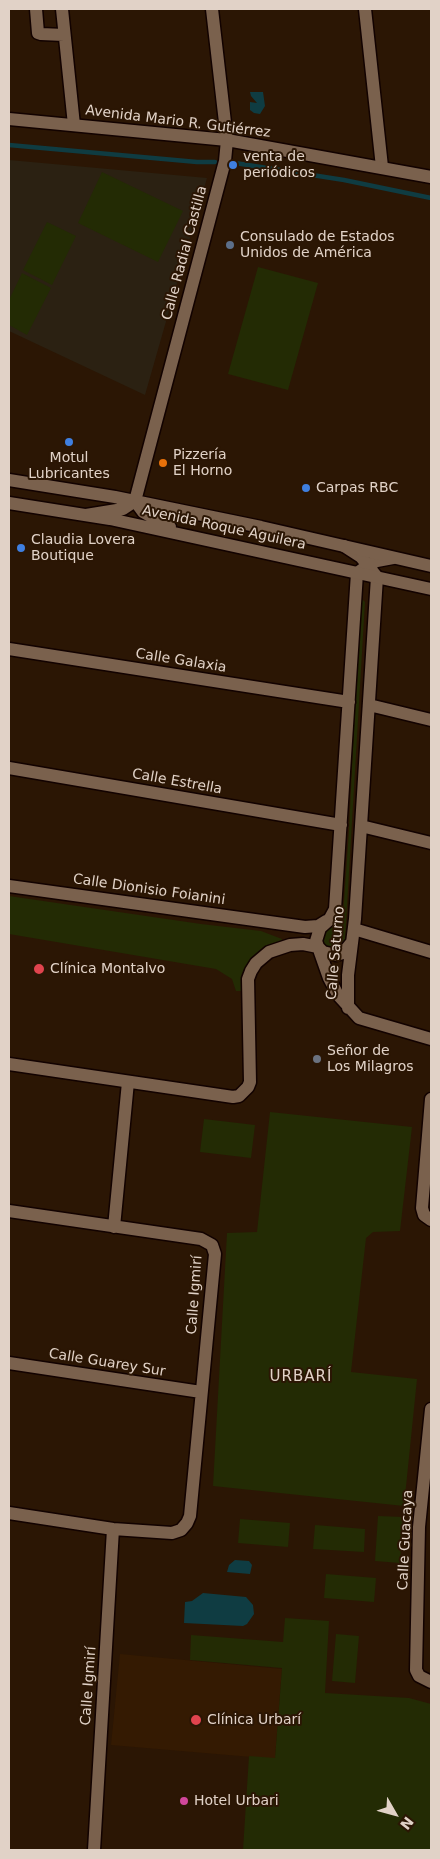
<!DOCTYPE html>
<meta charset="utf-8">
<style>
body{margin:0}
#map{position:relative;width:440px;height:1859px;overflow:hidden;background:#2b1604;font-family:"DejaVu Sans",sans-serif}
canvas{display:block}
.frame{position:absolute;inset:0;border:10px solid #e1d2c7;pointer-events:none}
.north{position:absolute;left:370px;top:1789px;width:50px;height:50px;-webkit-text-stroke:4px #2b1604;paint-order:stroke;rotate:128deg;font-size:14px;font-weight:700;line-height:20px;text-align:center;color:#e1d2c7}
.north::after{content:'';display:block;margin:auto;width:18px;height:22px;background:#e1d2c7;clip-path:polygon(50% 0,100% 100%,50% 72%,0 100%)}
</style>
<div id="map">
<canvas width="440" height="1859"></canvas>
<div class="frame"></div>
<div class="north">N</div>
</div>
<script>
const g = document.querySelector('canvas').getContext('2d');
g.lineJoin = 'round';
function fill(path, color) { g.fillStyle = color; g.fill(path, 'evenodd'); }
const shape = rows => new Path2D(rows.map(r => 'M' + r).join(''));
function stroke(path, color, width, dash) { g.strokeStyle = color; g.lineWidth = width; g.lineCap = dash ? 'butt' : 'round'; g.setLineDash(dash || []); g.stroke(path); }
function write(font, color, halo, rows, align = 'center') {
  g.font = font + ' "DejaVu Sans",sans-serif'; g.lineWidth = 4; g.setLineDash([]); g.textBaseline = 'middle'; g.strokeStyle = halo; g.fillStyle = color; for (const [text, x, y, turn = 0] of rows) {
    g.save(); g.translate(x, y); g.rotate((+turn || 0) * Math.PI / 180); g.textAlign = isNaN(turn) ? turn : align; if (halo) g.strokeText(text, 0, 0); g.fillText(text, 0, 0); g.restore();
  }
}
const built = shape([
 [120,1654,282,1669,275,1759,111,1745]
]);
const education = shape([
 [9,160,207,178,145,395,9,331]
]);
const green = shape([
 [102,172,183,211,158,262,78,223],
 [47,222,76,236,52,285,23,270],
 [258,267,318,283,288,390,228,374],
 [22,273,51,288,27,335,9,325,9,300],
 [362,599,365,602,345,940,339,946,329,949,322,944,323,934,336,924,343,915,349,830,360,604],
 [9,896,201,924,261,931,282,939,280,942,264,947,250,960,244,970,243,991,236,991,232,979,216,969,9,934],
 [270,1112,412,1127,400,1231,373,1232,366,1238,351,1372,417,1379,404,1506,213,1486,227,1233,257,1232],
 [204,1119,255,1125,251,1158,200,1152],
 [378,1516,403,1517,400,1563,375,1561],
 [240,1519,290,1523,288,1547,238,1543],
 [315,1525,365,1529,364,1552,313,1549],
 [326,1574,376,1578,374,1602,324,1598],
 [285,1618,329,1621,325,1693,409,1698,431,1704,431,1850,243,1850,249,1756,275,1758,282,1668,190,1660,191,1635,283,1642],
 [336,1634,359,1636,355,1683,332,1681]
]);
const water = shape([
 [250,92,263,92,265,106,260,114,254,113,250,110,250,102,257,103,251,96],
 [235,1560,249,1561,252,1565,250,1574,227,1572,229,1565],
 [203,1593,246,1597,253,1605,254,1614,247,1624,243,1626,184,1623,185,1602,192,1601]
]);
const stream = shape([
 [9,145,197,162,215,162],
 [235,163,344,180,431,198]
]);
const street = shape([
 [36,9,38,33,41,34,64,35],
 [62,9,74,125],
 [365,9,382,167],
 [344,546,361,557,377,577,355,919,348,975,348,1008],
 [393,558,377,561,368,565,357,573,335,909,329,920,320,928,316,941,329,978,338,995,359,1018,431,1039],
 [9,649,349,702],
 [369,705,431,720],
 [9,768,341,825],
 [361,826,431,843],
 [9,886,305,927,318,926,326,921],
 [354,929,431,952],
 [316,945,323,952,336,955,343,953,352,942],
 [9,1064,233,1097,239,1096,248,1087,250,1082,248,979,251,971,256,963,269,952,290,945,303,944,318,947],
 [431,1099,422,1208,424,1215,431,1220],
 [9,1211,201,1239,212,1245,215,1254,190,1516,187,1523,181,1530,172,1533,113,1529,9,1513],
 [114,1227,128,1082],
 [9,1363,201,1392],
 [431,1409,419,1527,416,1670,419,1676,431,1682],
 [94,1850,113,1529]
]);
const secondary = shape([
 [9,119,227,140,431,177],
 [9,480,115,497,261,527,431,566],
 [135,501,143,512,170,527],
 [9,503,110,519,431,589],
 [86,515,123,509,135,501,225,161,227,140,212,9]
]);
const markers = [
 [233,165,5,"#3f7fe0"],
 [230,245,5,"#5c6f8a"],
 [69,442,5,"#3f7fe0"],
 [163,463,5,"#e8710a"],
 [306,488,5,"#3f7fe0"],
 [21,548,5,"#3f7fe0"],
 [39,969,6,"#e0444e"],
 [317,1059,5,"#6b7280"],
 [196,1720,6,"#e0444e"],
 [184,1801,5,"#d1479c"]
];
const streetNames = [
 ["Avenida Mario R. Gutiérrez",178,122,7],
 ["Calle Radial Castilla",185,253,-75],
 ["Avenida Roque Aguilera",224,528,12],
 ["Calle Galaxia",181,661,9],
 ["Calle Estrella",177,782,10],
 ["Calle Dionisio Foianini",149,890,8],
 ["Calle Saturno",336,953,-85],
 ["Calle Igmirí",195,1295,-86],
 ["Calle Guarey Sur",107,1363,9],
 ["Calle Guacaya",406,1540,-87],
 ["Calle Igmirí",89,1686,-86]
];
const poiNames = [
 ["venta de",243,157],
 ["periódicos",243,173],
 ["Consulado de Estados",240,237],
 ["Unidos de América",240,253],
 ["Pizzería",173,455],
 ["El Horno",173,471],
 ["Motul",69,458,"center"],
 ["Lubricantes",69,474,"center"],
 ["Carpas RBC",316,488],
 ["Claudia Lovera",31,540],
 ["Boutique",31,556],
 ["Clínica Montalvo",50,969],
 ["Señor de",327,1051],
 ["Los Milagros",327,1067],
 ["Clínica Urbarí",207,1720],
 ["Hotel Urbari",194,1801]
];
const neighbourhoodNames = [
 ["URBARÍ",301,1377]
];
fill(built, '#341a02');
fill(education, '#2b2112');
fill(green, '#232b04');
fill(water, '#0f3c42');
stroke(stream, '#0f3c42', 4.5);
stroke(street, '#120200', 15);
stroke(secondary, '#120200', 15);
stroke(street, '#7a614d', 12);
stroke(secondary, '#7a614d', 12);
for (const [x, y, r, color] of markers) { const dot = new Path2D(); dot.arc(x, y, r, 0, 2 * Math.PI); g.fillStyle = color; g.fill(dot); stroke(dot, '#2b1604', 2); }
write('14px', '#e1d2c7', '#2b1604', streetNames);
write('14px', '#e1d2c7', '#2b1604', poiNames, 'left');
g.letterSpacing = '1px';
write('15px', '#e1d2c7', '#2b1604', neighbourhoodNames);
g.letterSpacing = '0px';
</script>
